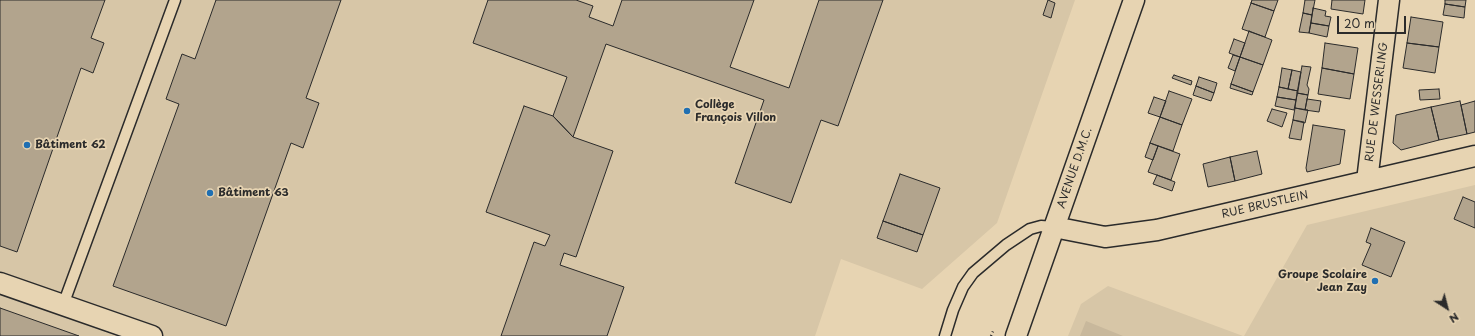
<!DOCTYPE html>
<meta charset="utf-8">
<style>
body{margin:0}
#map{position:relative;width:1475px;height:336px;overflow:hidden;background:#e7d4b2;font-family:"Playpen Sans",sans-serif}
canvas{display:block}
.north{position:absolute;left:1427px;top:288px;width:40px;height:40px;-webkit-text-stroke:3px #e7d4b2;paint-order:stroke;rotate:144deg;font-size:11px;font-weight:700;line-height:16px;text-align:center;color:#2b2b2b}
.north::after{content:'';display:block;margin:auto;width:14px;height:18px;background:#2b2b2b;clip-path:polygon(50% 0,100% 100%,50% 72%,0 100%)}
.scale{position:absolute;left:1337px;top:16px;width:69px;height:18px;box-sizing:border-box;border:2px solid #2b2b2b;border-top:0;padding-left:5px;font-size:12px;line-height:14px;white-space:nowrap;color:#2b2b2b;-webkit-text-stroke:3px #e7d4b2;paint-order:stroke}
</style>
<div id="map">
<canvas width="1475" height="336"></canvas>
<div class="north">N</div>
<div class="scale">20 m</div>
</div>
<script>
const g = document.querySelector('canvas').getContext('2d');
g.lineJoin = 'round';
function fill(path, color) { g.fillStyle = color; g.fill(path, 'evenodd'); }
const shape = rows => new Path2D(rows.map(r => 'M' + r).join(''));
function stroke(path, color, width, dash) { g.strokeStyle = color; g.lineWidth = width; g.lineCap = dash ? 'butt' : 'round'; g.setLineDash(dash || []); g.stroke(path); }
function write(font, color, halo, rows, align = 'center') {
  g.font = font + ' "Playpen Sans",sans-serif'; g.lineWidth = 3.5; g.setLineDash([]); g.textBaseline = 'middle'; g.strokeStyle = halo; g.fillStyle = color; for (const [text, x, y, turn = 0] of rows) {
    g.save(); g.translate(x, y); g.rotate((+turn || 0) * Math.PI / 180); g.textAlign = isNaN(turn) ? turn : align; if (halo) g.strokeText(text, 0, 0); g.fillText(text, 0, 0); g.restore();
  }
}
const built = shape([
 [0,0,1075,0,997,223,922,289,841,259,815,336,0,336],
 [1475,185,1475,336,1244,336,1307,225],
 [1108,286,1243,336,1068,336,1081,304]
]);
const green = shape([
 [1086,321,1123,336,1080,336]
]);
const building = shape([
 [0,0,105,0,91,38,104,43,93,73,81,68,17,252,0,246,0,0],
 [216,0,341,0,306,98,319,103,303,148,291,143,226,326,113,286,179,104,166,99,182,54,195,59,216,0],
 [488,0,576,0,593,6,589,17,613,26,622,0,754,0,730,67,789,88,819,0,883,0,838,126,821,120,791,203,735,183,764,100,606,44,573,137,553,116,567,77,473,43,488,0],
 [1048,0,1055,3,1051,18,1043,15,1048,0],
 [1252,0,1278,0,1274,11,1251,3,1252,0],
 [1305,0,1315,0,1312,15,1303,13,1305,0],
 [1332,0,1365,0,1363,14,1331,9,1332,0],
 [1445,0,1466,0,1465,7,1445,4,1445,0],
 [1251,3,1274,11,1265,37,1242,29,1251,3],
 [1445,4,1465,7,1464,18,1443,15,1445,4],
 [1313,8,1326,11,1325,16,1331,17,1329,26,1311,23,1313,8],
 [1303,13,1312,15,1309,33,1299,32,1303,13],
 [1411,17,1443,22,1439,47,1407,43,1411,17],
 [1311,23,1329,26,1327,37,1309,33,1311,23],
 [1249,31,1272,40,1263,65,1240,57,1249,31],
 [1234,39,1245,43,1240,57,1229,53,1234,39],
 [1325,43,1358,48,1354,74,1322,68,1325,43],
 [1407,43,1439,47,1435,73,1403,68,1407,43],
 [1233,55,1240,57,1235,71,1228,68,1233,55],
 [1240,57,1263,65,1253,92,1231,84,1240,57],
 [1302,66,1311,67,1307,85,1309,89,1308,95,1297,93,1302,66],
 [1282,68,1292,70,1288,89,1279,87,1282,68],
 [1322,68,1354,74,1350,99,1318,94,1322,68],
 [1292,70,1301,72,1298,91,1288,89,1292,70],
 [1174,75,1192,81,1191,85,1172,78,1174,75],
 [1199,77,1217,83,1214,93,1196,86,1199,77],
 [1231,84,1253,92,1252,95,1230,88,1231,84],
 [1196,86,1214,93,1211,101,1193,95,1196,86],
 [1279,87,1298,91,1296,100,1277,97,1279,87],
 [1439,89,1440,99,1420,100,1419,90,1439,89],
 [1169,91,1192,99,1182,125,1160,117,1169,91],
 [1297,93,1308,95,1305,110,1295,108,1297,93],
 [1154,97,1166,101,1160,117,1148,113,1154,97],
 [1277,97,1296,100,1294,110,1275,106,1277,97],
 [1307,99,1321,101,1319,112,1305,110,1307,99],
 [1460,101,1467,134,1439,140,1431,107,1460,101],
 [1475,101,1475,132,1467,134,1461,105,1475,101],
 [524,106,553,116,573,137,613,151,576,257,564,253,560,265,624,287,607,336,501,336,534,242,545,246,550,235,486,212,524,106],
 [1431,107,1439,140,1401,150,1393,143,1396,115,1431,107],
 [1295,108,1308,110,1305,123,1293,120,1295,108],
 [1272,109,1287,113,1282,127,1267,121,1272,109],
 [1160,117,1182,125,1173,151,1150,143,1160,117],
 [1293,120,1304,122,1301,140,1289,138,1293,120],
 [1313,125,1345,130,1340,164,1307,172,1306,168,1313,125],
 [1150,143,1158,146,1153,160,1145,157,1150,143],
 [1158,146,1180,154,1171,180,1148,172,1158,146],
 [1257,151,1262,174,1235,181,1230,157,1257,151],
 [1230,157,1235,181,1208,187,1203,164,1230,157],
 [900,174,940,188,923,235,883,221,900,174],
 [1157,175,1175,182,1172,191,1153,184,1157,175],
 [1463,197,1475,202,1475,228,1454,219,1463,197],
 [883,221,923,235,917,252,877,238,883,221],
 [1371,228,1405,242,1391,277,1362,265,1371,244,1366,242,1371,228],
 [0,308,79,336,0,336,0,308]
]);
const path = shape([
 [991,336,994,329]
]);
const service = shape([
 [63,305,175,0],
 [945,336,953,310,963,287,973,273,1006,245,1030,229,1041,226,1054,227]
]);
const minor = shape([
 [1367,181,1389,0],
 [1054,227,1105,237,1157,230,1475,156],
 [0,283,152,336],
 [1016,336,1134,0]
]);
const markers = [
 [687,111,4,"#1f6fb2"],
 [27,145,4,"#1f6fb2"],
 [210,193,4,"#1f6fb2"],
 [1375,281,4,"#1f6fb2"]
];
const streetNames = [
 ["RUE DE WESSERLING",1377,102,-83],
 ["AVENUE D.M.C.",1075,168,-71],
 ["RUE BRUSTLEIN",1265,205,-13]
];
const poiNames = [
 ["Collège",695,105],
 ["François Villon",695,118],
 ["Bâtiment 62",35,145],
 ["Bâtiment 63",218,193],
 ["Groupe Scolaire",1367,275,"right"],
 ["Jean Zay",1367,288,"right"]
];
fill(built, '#d7c6a7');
fill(green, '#c8b89c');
fill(building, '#b2a48d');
stroke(building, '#2b2b2b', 1);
stroke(service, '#2b2b2b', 13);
stroke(minor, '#2b2b2b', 23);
stroke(path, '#2b2b2b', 2.5, [1, 3]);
stroke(service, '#e7d4b2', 10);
stroke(minor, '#e7d4b2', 20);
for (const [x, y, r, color] of markers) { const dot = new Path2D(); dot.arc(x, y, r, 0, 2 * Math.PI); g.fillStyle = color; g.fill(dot); stroke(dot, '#e7d4b2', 1.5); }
write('11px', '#2b2b2b', '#e7d4b2', streetNames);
write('bold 11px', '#2b2b2b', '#e7d4b2', poiNames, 'left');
</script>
